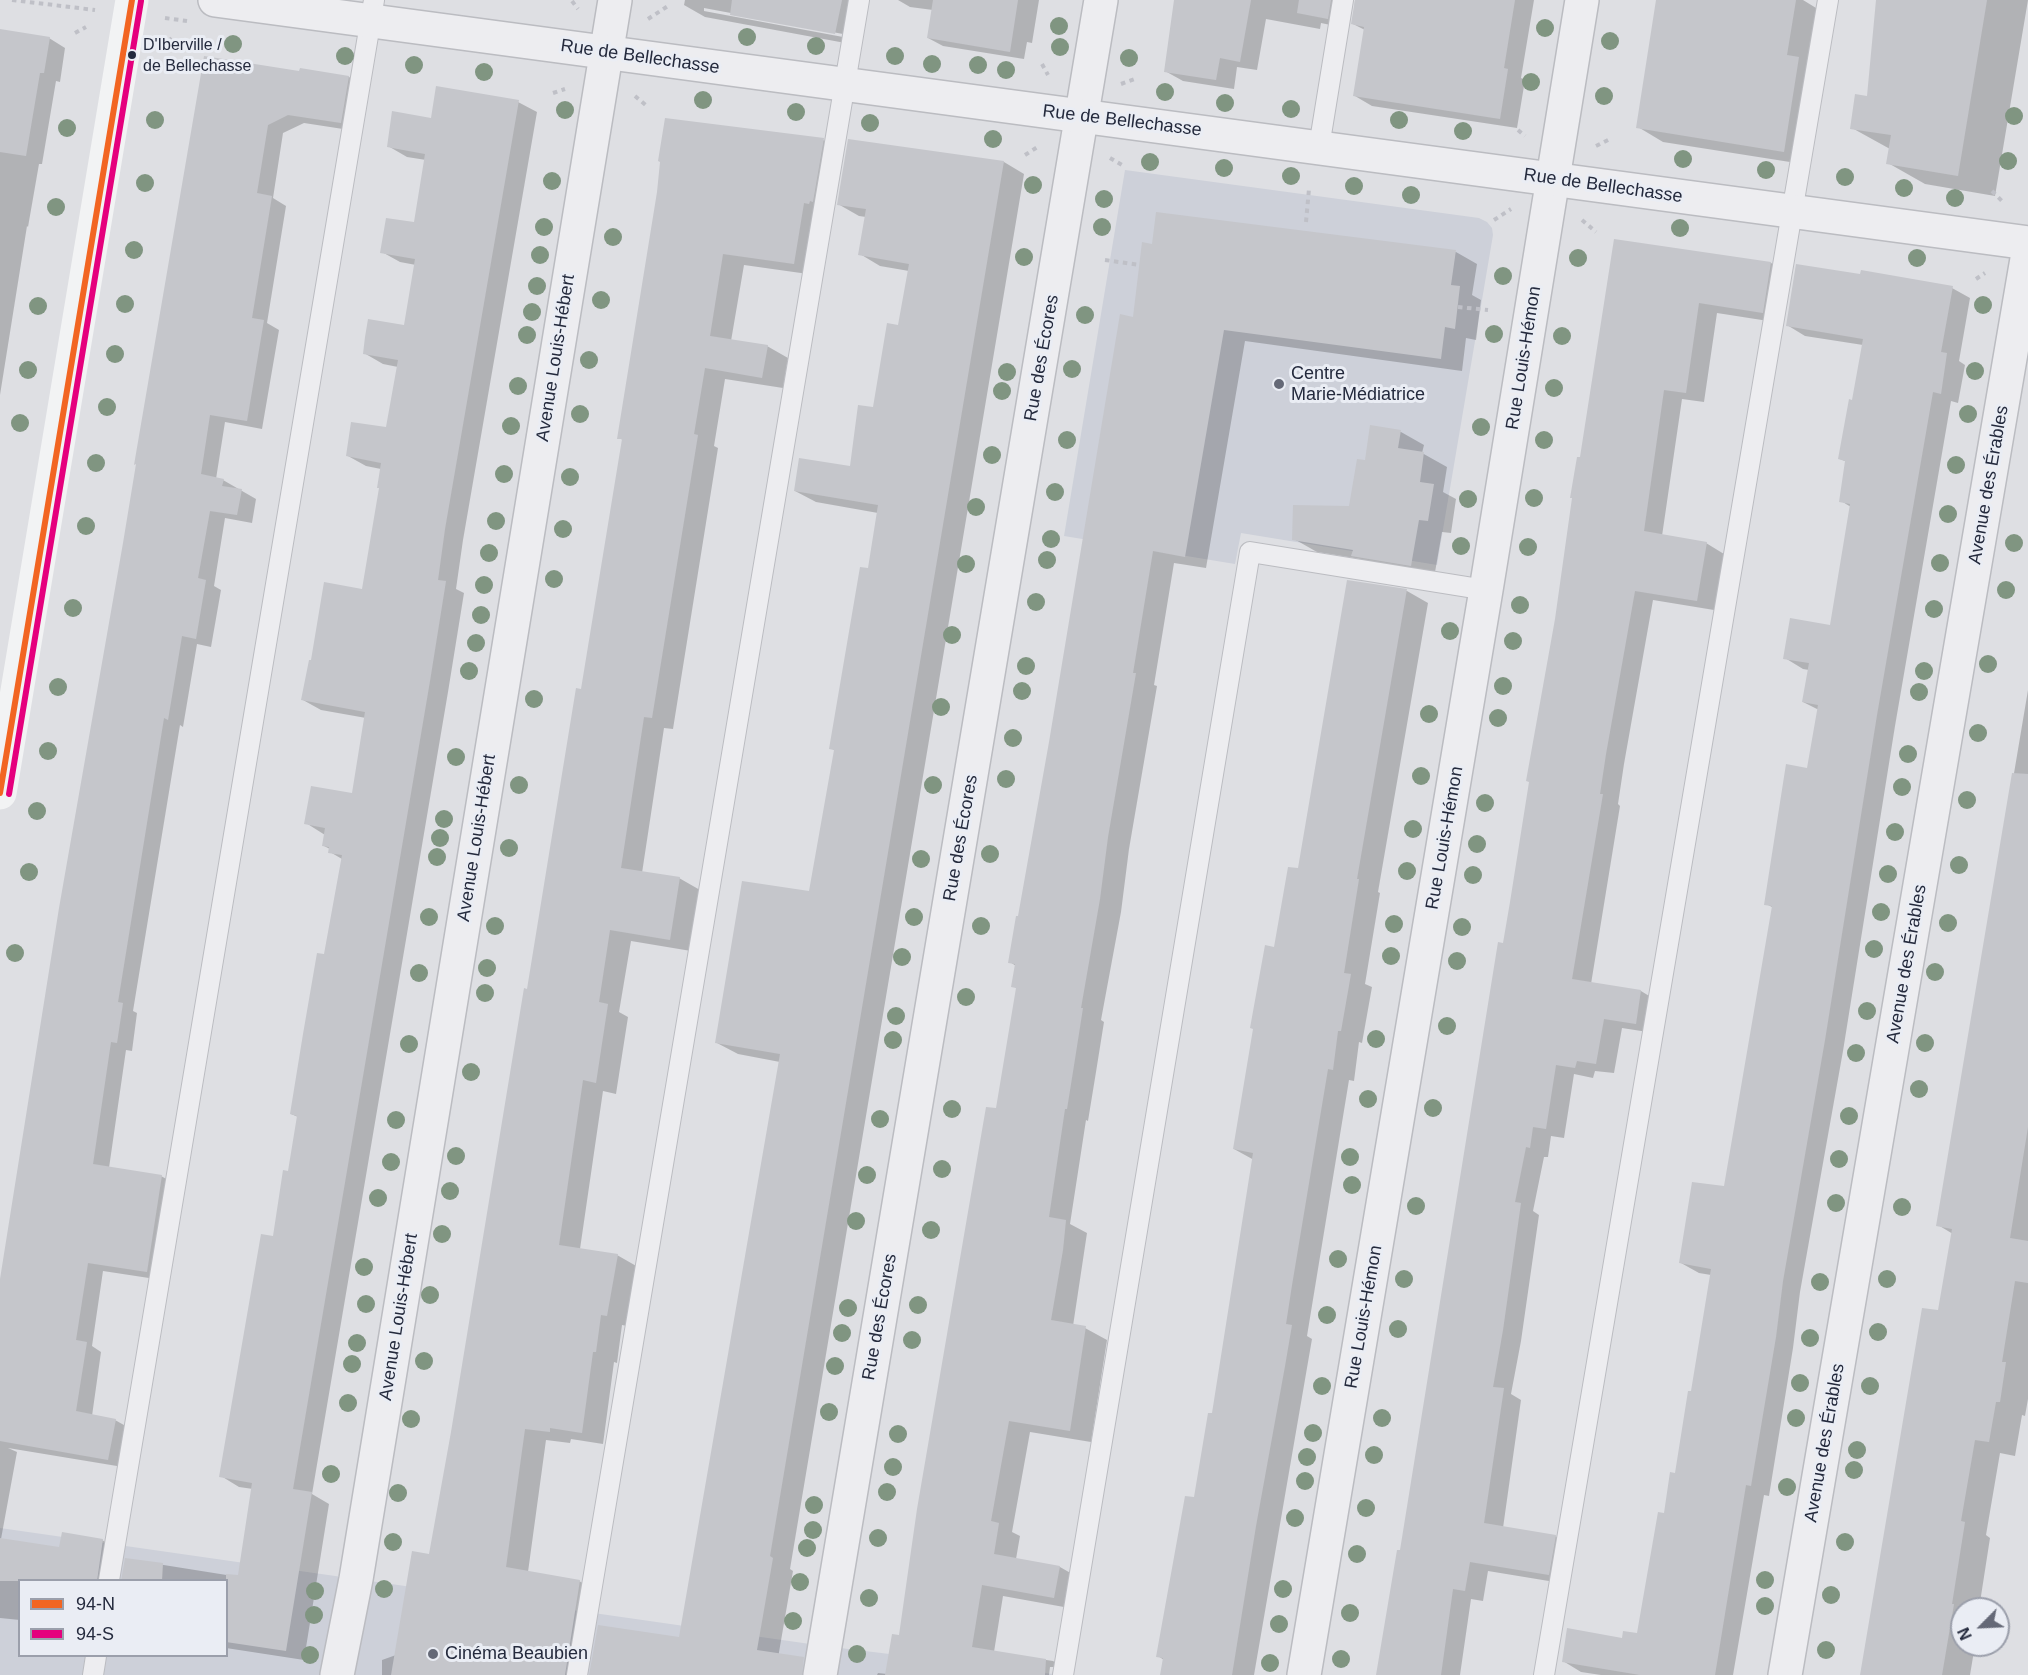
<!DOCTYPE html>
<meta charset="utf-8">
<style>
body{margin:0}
#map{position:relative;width:2028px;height:1675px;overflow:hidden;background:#dedfe3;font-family:Arial,sans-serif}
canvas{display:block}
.legend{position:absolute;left:18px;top:1579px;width:210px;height:78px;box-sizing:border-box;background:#eaedf4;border:2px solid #9b9fab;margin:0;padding:8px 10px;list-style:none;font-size:18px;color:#242a3d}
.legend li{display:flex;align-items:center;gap:12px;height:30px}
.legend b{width:30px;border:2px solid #9b9fab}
.north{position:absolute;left:1950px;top:1597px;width:60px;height:60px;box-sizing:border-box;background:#eaedf4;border:2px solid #9b9fab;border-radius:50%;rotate:246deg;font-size:16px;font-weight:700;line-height:24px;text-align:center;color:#242a3d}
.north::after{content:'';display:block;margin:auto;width:21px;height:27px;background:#656977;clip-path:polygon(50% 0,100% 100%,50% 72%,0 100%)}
</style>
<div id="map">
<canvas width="2028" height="1675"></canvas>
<ul class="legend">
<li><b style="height:8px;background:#f26522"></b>94-N</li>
<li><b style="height:8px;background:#e5007d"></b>94-S</li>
</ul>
<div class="north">N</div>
</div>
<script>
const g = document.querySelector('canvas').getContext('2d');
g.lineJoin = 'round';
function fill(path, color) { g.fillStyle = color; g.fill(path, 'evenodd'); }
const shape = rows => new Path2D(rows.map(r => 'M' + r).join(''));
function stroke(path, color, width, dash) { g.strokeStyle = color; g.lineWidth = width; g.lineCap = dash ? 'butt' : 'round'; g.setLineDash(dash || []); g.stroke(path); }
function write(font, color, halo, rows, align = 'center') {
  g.font = font + ' Arial,sans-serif'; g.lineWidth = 6; g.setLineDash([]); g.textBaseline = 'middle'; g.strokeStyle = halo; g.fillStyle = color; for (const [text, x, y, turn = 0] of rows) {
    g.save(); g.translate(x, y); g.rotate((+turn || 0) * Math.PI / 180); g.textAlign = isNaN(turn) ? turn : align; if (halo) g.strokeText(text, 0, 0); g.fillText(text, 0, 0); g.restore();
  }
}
const built = shape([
 [1125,170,1479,218,1487,222,1492,228,1493,235,1437,565,1241,533,1235,564,1064,536],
 [0,1528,824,1646,1061,1675,0,1675],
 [20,1580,226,1580,226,1656,20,1656]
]);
const shadow = shape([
 [685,0,861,0,856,45,705,17,684,5],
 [704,8,843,34,843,37,704,11],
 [898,0,1039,0,1032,43,1027,42,1024,59,943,46,928,38,933,10,910,7],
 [1177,0,1354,0,1350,3,1345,28,1321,23,1320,29,1266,19,1257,70,1237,67,1234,89,1183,81,1165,71],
 [1355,0,1534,0,1521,78,1525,80,1517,128,1372,106,1355,96,1365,30,1353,24],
 [1680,0,1803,0,1821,11,1809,165,1663,142,1638,127],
 [1904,0,2028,0,1995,196,1925,184,1888,163,1890,149,1852,128,1869,98],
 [0,31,49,38,65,48,60,82,56,81,42,164,39,164,28,227,27,226,0,395],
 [205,58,300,73,349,77,364,86,356,131,304,123,283,133,273,198,286,206,267,323,279,330,262,429,225,422,216,479,223,480,256,499,252,523,225,518,214,586,221,590,211,647,197,644,183,727,180,725,133,1011,137,1013,132,1051,126,1050,109,1168,161,1176,177,1185,162,1280,103,1271,92,1346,101,1352,92,1416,115,1420,131,1429,123,1467,8,1448,17,1452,1,1539,60,1548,102,1540,120,1551,116,1580,20,1580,20,1620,0,1618,0,1287],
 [518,102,537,112,463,540,456,589,464,593,448,692,312,1494,329,1504,304,1660,226,1648,226,1580,122,1580,126,1559,239,1577,253,1489,239,1487,221,1476,289,1173,298,1117,291,1114,326,956,342,859,330,852,330,849,324,846,325,835,306,823,353,795,366,718,321,710,303,700,363,591,381,488,381,469,366,466,348,456,388,429,398,367,383,364,364,353,405,327,416,265,400,262,382,252,415,224,426,160,407,157,388,146,432,119],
 [823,140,844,152,833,212,830,212,815,275,744,265,731,341,767,346,788,358,783,388,725,379,714,446,718,448,673,729,664,728,642,873,679,878,700,890,691,951,631,941,619,1012,628,1017,616,1094,603,1091,580,1249,617,1255,638,1267,627,1326,622,1325,617,1363,614,1362,603,1444,571,1439,570,1443,546,1440,528,1572,579,1581,600,1593,587,1675,382,1675,382,1660,396,1655,430,1555,582,691,623,440,619,438,659,192],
 [1004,162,1024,174,790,1569,793,1571,778,1658,790,1675,591,1675,681,1639,780,1062,738,1054,717,1043,810,893,835,751,831,748,869,570,878,513,816,502,795,491,852,468,874,409,899,327,909,271,880,266,860,254,866,217,859,216,838,204],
 [1616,241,1771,263,1789,273,1781,323,1717,313,1704,402,1682,399,1662,536,1706,543,1724,554,1714,610,1653,600,1624,764,1618,804,1620,806,1591,984,1641,991,1659,1002,1654,1033,1622,1028,1614,1073,1595,1071,1593,1078,1574,1074,1564,1138,1551,1136,1548,1157,1544,1157,1533,1211,1539,1215,1521,1341,1511,1394,1521,1400,1503,1528,1555,1536,1573,1547,1567,1584,1488,1571,1483,1601,1471,1599,1460,1675,1378,1675,1401,1552,1504,945],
 [1456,252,1477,264,1472,295,1481,300,1476,340,1466,338,1462,371,1245,341,1206,568,1174,563,1154,685,1157,686,1129,849,1121,912,1101,1020,1104,1022,1096,1072,1088,1121,1086,1120,1070,1224,1087,1233,1073,1326,1085,1328,1107,1340,1091,1442,1030,1432,1012,1532,1020,1536,1016,1559,1060,1567,1081,1579,1075,1609,1003,1596,994,1652,1053,1661,1074,1675,1052,1675,1054,1667,1050,1667,1049,1675,877,1675,878,1673,887,1674,900,1637,998,1110,1018,989,1013,986,1016,966,1010,962,1020,918,1135,318],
 [1952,288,1970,298,1959,361,1965,365,1958,403,1951,401,1895,726,1843,1051,1800,1292,1793,1348,1769,1496,1764,1495,1733,1675,1601,1675,1581,1672,1563,1661,1639,1635,1665,1515,1676,1475,1692,1393,1711,1275,1699,1273,1681,1263,1725,1188,1774,908,1766,904,1808,770,1819,710,1803,702,1809,670,1803,669,1785,658,1831,627,1851,507,1841,501,1847,462,1840,459,1853,402,1863,345,1805,336,1787,325],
 [1371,427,1401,432,1424,445,1422,453,1447,467,1443,492,1456,499,1451,533,1442,532,1434,578,1376,569,1360,559,1317,552,1294,539,1350,507,1367,461],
 [1348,582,1407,591,1428,603,1378,892,1380,893,1365,984,1372,987,1362,1043,1359,1042,1354,1081,1349,1080,1307,1336,1312,1339,1254,1675,1162,1675,1164,1660,1158,1656,1196,1499,1213,1415,1254,1160,1234,1149,1275,948,1300,870],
 [2028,690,2028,1399,2025,1416,2022,1415,2015,1456,2000,1453,1986,1535,1990,1538,1979,1609,1962,1609,1962,1645,1975,1645,1970,1675,1861,1675,1939,1312,1953,1234,1938,1225]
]);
const building = shape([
 [732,0,842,0,835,34,730,15],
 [933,0,1018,0,1010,52,927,38],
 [1174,0,1251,0,1240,62,1220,58,1216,80,1164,72],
 [1299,0,1331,0,1328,19,1297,13],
 [1355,0,1515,0,1504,68,1508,69,1500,119,1353,96,1364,27,1351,24],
 [1656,0,1796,0,1787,55,1799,57,1784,152,1636,128],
 [1876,0,1987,0,1958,176,1886,164,1891,135,1850,129,1855,94,1867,96],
 [0,29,50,37,44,73,40,73,26,156,0,152],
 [204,56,299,71,300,68,349,76,341,123,288,115,268,125,257,193,272,196,252,318,264,320,247,421,210,415,201,474,224,479,222,486,242,489,237,515,210,511,198,578,206,580,196,639,182,636,168,720,164,718,118,1002,123,1003,117,1043,111,1042,93,1164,162,1175,147,1272,88,1263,76,1340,87,1342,76,1411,116,1419,108,1460,0,1441,0,1279,59,908,123,543,136,464,134,465],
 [436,86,519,100,445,529,438,580,446,581,430,681,293,1489,312,1492,286,1651,226,1642,226,1574,238,1575,252,1483,219,1477,261,1234,273,1236,283,1170,288,1171,297,1116,290,1114,303,1034,317,953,324,954,342,855,328,853,329,847,322,846,325,828,304,824,311,786,352,793,365,712,301,700,309,660,311,660,324,582,362,589,379,488,377,488,381,463,346,456,351,422,386,427,398,360,363,354,365,337,368,319,404,325,415,259,380,253,386,218,414,222,425,154,387,147,392,111,431,118],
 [665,118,824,138,813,202,810,201,809,204,804,203,794,264,723,254,710,336,768,345,762,378,705,368,694,434,698,435,652,718,644,717,621,868,680,877,670,940,610,930,599,1002,608,1004,596,1083,583,1080,559,1245,618,1254,607,1316,601,1315,596,1352,593,1352,582,1433,550,1428,550,1432,525,1429,506,1567,580,1580,565,1675,391,1675,412,1551,429,1554,451,1432,524,988,527,989,576,688,581,689,611,506,622,439,617,439,657,192,660,162,658,161],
 [848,139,1004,161,770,1556,773,1558,757,1650,804,1657,802,1675,589,1675,598,1625,679,1637,780,1054,715,1043,742,881,809,891,834,750,829,749,860,567,868,568,878,505,794,491,799,458,850,466,858,405,873,407,887,323,898,325,909,264,858,255,866,209,837,205],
 [1156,212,1456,250,1451,285,1460,286,1455,329,1445,327,1441,359,1224,330,1185,557,1153,551,1133,673,1136,673,1108,837,1100,899,1081,1008,1083,1008,1075,1059,1067,1109,1065,1109,1049,1217,1066,1220,1063,1250,1051,1320,1086,1326,1070,1431,1009,1421,991,1521,999,1523,994,1554,1060,1566,1054,1598,982,1585,972,1647,1046,1659,1045,1675,885,1675,892,1634,899,1635,917,1509,986,1107,996,1108,1016,988,1011,987,1015,964,1008,963,1016,916,1018,916,1049,742,1120,314,1133,317,1142,242,1152,244],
 [1614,239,1771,262,1763,313,1699,303,1686,393,1664,390,1644,531,1707,542,1697,601,1635,591,1606,754,1600,794,1603,794,1572,979,1641,990,1636,1024,1604,1019,1596,1064,1577,1061,1575,1068,1556,1065,1546,1129,1533,1127,1530,1148,1526,1147,1515,1202,1521,1203,1503,1330,1493,1387,1504,1388,1484,1523,1556,1535,1549,1575,1470,1562,1465,1591,1453,1589,1441,1675,1376,1675,1397,1550,1400,1550,1498,942,1503,943,1510,902,1529,782,1526,781,1555,619,1572,498,1570,498,1577,457,1580,457],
 [1796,264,1860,274,1861,270,1953,286,1941,352,1947,353,1941,394,1933,392,1877,715,1825,1040,1783,1281,1776,1337,1751,1486,1746,1485,1715,1675,1640,1675,1562,1662,1567,1628,1622,1638,1623,1631,1637,1633,1658,1512,1664,1513,1670,1472,1675,1473,1688,1391,1691,1391,1711,1269,1679,1263,1692,1182,1724,1186,1772,906,1764,905,1786,764,1807,768,1818,705,1802,702,1809,663,1783,659,1790,618,1830,625,1850,504,1839,502,1845,461,1838,459,1849,399,1852,400,1863,339,1786,326],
 [1370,425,1401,430,1398,448,1424,452,1420,482,1434,484,1428,521,1419,520,1411,566,1351,556,1353,550,1292,540,1293,505,1349,506,1357,459,1365,460],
 [1347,580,1407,589,1357,879,1359,879,1344,973,1351,974,1341,1031,1338,1031,1333,1070,1328,1069,1292,1285,1286,1324,1292,1325,1285,1366,1256,1526,1232,1675,1160,1675,1163,1658,1156,1657,1185,1496,1194,1497,1208,1413,1212,1413,1253,1153,1233,1149,1253,1029,1250,1028,1265,945,1274,947,1288,867,1298,868],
 [2012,773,2028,774,2028,1127,2010,1238,2028,1241,2028,1283,2015,1281,2002,1362,2006,1362,2000,1402,1996,1402,1989,1442,1975,1440,1961,1521,1965,1522,1952,1604,1954,1604,1942,1675,1860,1675,1922,1308,1938,1310,1952,1229,1936,1226],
 [62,1532,103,1539,97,1581,0,1581,0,1538,59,1547],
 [125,1558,163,1563,162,1581,121,1581]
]);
const path = shape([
 [12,0,95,10],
 [572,1,578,9],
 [165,18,187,21],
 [648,19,668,6],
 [75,33,86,27],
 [169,38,177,47],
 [1042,64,1048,75],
 [1121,84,1135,79],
 [553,93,565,89],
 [635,96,648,107],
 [1518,130,1525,136],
 [1596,146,1610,139],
 [1025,155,1039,146],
 [1110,158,1122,165],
 [1992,191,2002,201],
 [1494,220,1511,209],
 [1582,220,1596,232],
 [1306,222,1309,189],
 [1105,260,1140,265],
 [1976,279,1985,273],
 [1458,307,1488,310]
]);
const service = shape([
 [1319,147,1343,0],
 [109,1580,374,0],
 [93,1675,96,1656],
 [577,1675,859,0],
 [1063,1675,1250,552,1486,590],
 [1544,1675,1828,0]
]);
const minor = shape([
 [337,1675,356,1579,615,0],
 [820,1675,1101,0],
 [1304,1675,1486,590,1582,0],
 [1785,1675,2028,253]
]);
const tertiary = shape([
 [215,0,2028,243]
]);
const secondary = shape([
 [0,793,132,0]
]);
const bus1 = shape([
 [0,793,132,0]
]);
const bus2 = shape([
 [9,794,141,1]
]);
const trees = [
 [1059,26],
 [1545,28],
 [747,37],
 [1610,41],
 [233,44],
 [816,46],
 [1060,47],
 [345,56],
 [895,56],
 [1129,58],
 [932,64],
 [414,65],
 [978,65],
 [1006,70],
 [484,72],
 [1531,82],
 [1165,92],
 [1604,96],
 [703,100],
 [1225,103],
 [1291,109],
 [565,110],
 [796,112],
 [2014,116],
 [155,120],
 [1399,120],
 [870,123],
 [67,128],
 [1463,131],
 [993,139],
 [1683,159],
 [2008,161],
 [1150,162],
 [1224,168],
 [1766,170],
 [1291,176],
 [1845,177],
 [552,181],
 [145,183],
 [1033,185],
 [1354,186],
 [1904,188],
 [1411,195],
 [1955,198],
 [1104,199],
 [56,207],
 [544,227],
 [1102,227],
 [1680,228],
 [613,237],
 [134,250],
 [540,255],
 [1024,257],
 [1578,258],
 [1917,258],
 [1503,276],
 [537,286],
 [601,300],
 [125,304],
 [1983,305],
 [38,306],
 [532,312],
 [1085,315],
 [1494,334],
 [527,335],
 [1562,336],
 [115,354],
 [589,360],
 [1072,369],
 [28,370],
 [1975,371],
 [1007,372],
 [518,386],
 [1554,388],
 [1002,391],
 [107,407],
 [580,414],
 [1968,414],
 [20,423],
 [511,426],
 [1481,427],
 [1067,440],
 [1544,440],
 [992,455],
 [96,463],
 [1956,465],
 [504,474],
 [570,477],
 [1055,492],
 [1534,498],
 [1468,499],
 [976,507],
 [1948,514],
 [496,521],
 [86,526],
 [563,529],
 [1051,539],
 [2014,543],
 [1461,546],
 [1528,547],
 [489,553],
 [1047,560],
 [1940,563],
 [966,564],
 [554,579],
 [484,585],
 [2006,590],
 [1036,602],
 [1520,605],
 [73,608],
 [1934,609],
 [481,615],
 [1450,631],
 [952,635],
 [1513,641],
 [476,643],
 [1988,664],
 [1026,666],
 [469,671],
 [1924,671],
 [1503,686],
 [58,687],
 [1022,691],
 [1919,692],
 [534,699],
 [941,707],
 [1429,714],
 [1498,718],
 [1978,733],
 [1013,738],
 [48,751],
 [1908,754],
 [456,757],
 [1421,776],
 [1006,779],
 [519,785],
 [933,785],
 [1902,787],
 [1967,800],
 [1485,803],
 [37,811],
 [444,819],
 [1413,829],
 [1895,832],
 [440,838],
 [1477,844],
 [509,848],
 [990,854],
 [437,857],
 [921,859],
 [1959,865],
 [1407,871],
 [29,872],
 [1888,874],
 [1473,875],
 [1881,912],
 [429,917],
 [914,917],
 [1948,923],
 [1394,924],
 [495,926],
 [981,926],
 [1462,927],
 [1874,949],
 [15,953],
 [1391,956],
 [902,957],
 [1457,961],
 [487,968],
 [1935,972],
 [419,973],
 [485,993],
 [966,997],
 [1867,1011],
 [896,1016],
 [1447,1026],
 [1376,1039],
 [893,1040],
 [1925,1043],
 [409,1044],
 [1856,1053],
 [471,1072],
 [1919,1089],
 [1368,1099],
 [1433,1108],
 [952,1109],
 [1849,1116],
 [880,1119],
 [396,1120],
 [456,1156],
 [1350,1157],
 [1839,1159],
 [391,1162],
 [942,1169],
 [867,1175],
 [1352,1185],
 [450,1191],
 [378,1198],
 [1836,1203],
 [1416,1206],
 [1902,1207],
 [856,1221],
 [931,1230],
 [442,1234],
 [1338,1259],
 [364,1267],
 [1404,1279],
 [1887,1279],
 [1820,1282],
 [430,1295],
 [366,1304],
 [918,1305],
 [848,1308],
 [1327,1315],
 [1398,1329],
 [1878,1332],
 [842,1333],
 [1810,1338],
 [912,1340],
 [357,1343],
 [424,1361],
 [352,1364],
 [835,1366],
 [1800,1383],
 [1322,1386],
 [1870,1386],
 [348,1403],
 [829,1412],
 [1382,1418],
 [1796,1418],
 [411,1419],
 [1313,1433],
 [898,1434],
 [1857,1450],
 [1374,1455],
 [1307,1457],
 [893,1467],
 [1854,1470],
 [331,1474],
 [1305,1481],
 [1787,1487],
 [887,1492],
 [398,1493],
 [814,1505],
 [1366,1508],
 [1295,1518],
 [813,1530],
 [878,1538],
 [393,1542],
 [1845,1542],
 [807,1548],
 [1357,1554],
 [1765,1580],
 [800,1582],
 [384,1589],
 [1283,1589],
 [315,1591],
 [1831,1595],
 [869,1598],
 [1765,1606],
 [1350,1613],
 [314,1615],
 [793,1621],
 [1279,1624],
 [1826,1650],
 [857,1654],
 [310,1655],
 [1341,1659],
 [1270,1663]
];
const markers = [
 [132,55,5,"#242a3d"],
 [1279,384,6,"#656977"],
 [433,1654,6,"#656977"]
];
const busNames = [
 ["D'Iberville /",143,46],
 ["de Bellechasse",143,67]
];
const streetNames = [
 ["Rue de Bellechasse",640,57,8],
 ["Rue de Bellechasse",1122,121,7],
 ["Rue de Bellechasse",1603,186,8],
 ["Avenue Louis-Hébert",556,358,-81],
 ["Rue des Écores",1042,358,-80],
 ["Rue Louis-Hémon",1524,358,-81],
 ["Avenue des Érables",1989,485,-80],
 ["Avenue Louis-Hébert",477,838,-81],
 ["Rue des Écores",961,838,-80],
 ["Rue Louis-Hémon",1445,838,-80],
 ["Avenue des Érables",1907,964,-80],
 ["Avenue Louis-Hébert",399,1317,-81],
 ["Rue des Écores",880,1317,-80],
 ["Rue Louis-Hémon",1364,1317,-80],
 ["Avenue des Érables",1825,1443,-80]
];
const poiNames = [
 ["Centre",1291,374],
 ["Marie-Médiatrice",1291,395],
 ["Cinéma Beaubien",445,1654]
];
fill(built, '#cdd0d9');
fill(shadow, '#0003');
fill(building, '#c5c6cb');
stroke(service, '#bbbcc1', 22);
stroke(minor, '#bbbcc1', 36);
stroke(tertiary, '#bbbcc1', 36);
stroke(path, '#bfc0c7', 4, [4.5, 4.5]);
stroke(service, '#ededf0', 20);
stroke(minor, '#ededf0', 33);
stroke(tertiary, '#ededf0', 33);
stroke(secondary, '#f2f3f4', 33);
stroke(bus1, '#f26522', 6);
stroke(bus2, '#e5007d', 6);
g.fillStyle = '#809581';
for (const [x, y] of trees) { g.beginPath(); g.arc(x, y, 9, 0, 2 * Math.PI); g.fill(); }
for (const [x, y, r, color] of markers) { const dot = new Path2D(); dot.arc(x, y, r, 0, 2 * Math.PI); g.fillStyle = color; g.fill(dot); stroke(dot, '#eaedf4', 2); }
write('16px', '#242a3d', '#eaedf4', busNames, 'left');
write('18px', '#242a3d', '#eaedf4', streetNames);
write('18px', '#242a3d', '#eaedf4', poiNames, 'left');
</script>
